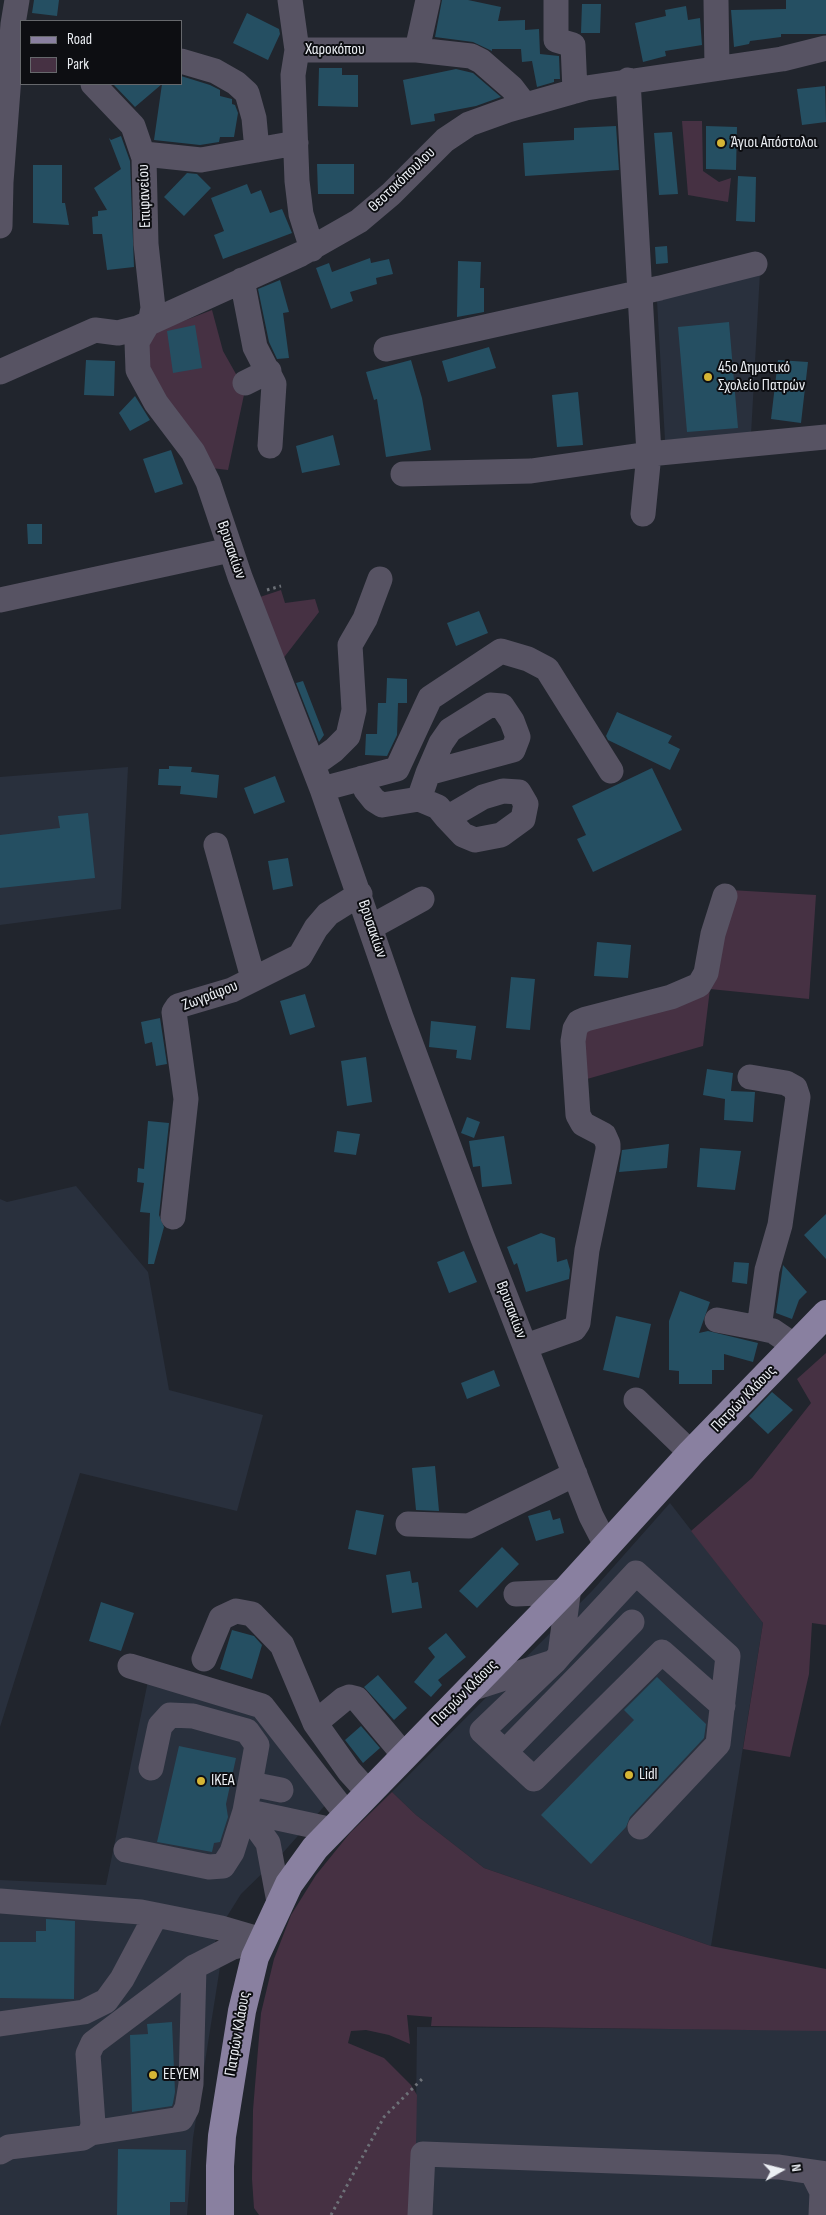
<!DOCTYPE html>
<meta charset="utf-8">
<style>
body{margin:0}
#map{position:relative;width:826px;height:2215px;overflow:hidden;background:#21252d;font-family:"Sofia Sans Condensed",sans-serif}
canvas{display:block}
.legend{position:absolute;left:20px;top:20px;width:162px;height:65px;box-sizing:border-box;background:#0d0e12;border:1px solid #66686c;margin:0;padding:6px 9px;list-style:none;font-size:15px;color:#ebeef3}
.legend li{display:flex;align-items:center;gap:10px;height:25px}
.legend b{width:25px;border:1px solid #66686c}
.north{position:absolute;left:756px;top:2145px;width:50px;height:50px;-webkit-text-stroke:4px #0d0e12;paint-order:stroke;rotate:82deg;font-size:14px;font-weight:700;line-height:20px;text-align:center;color:#ebeef3}
.north::after{content:'';display:block;margin:auto;width:18px;height:22px;background:#ebeef3;clip-path:polygon(50% 0,100% 100%,50% 72%,0 100%)}
</style>
<div id="map">
<canvas width="826" height="2215"></canvas>
<ul class="legend">
<li><b style="height:6px;background:#8980a0"></b>Road</li>
<li><b style="height:14px;background:#463143"></b>Park</li>
</ul>
<div class="north">N</div>
</div>
<script>
const g = document.querySelector('canvas').getContext('2d');
g.lineJoin = 'round';
function fill(path, color) { g.fillStyle = color; g.fill(path, 'evenodd'); }
const shape = rows => new Path2D(rows.map(r => 'M' + r).join(''));
function stroke(path, color, width, dash) { g.strokeStyle = color; g.lineWidth = width; g.lineCap = dash ? 'butt' : 'round'; g.setLineDash(dash || []); g.stroke(path); }
function write(font, color, halo, rows, align = 'center') {
  g.font = font + ' "Sofia Sans Condensed",sans-serif'; g.lineWidth = 4; g.setLineDash([]); g.textBaseline = 'middle'; g.strokeStyle = halo; g.fillStyle = color; for (const [text, x, y, turn = 0] of rows) {
    g.save(); g.translate(x, y); g.rotate((+turn || 0) * Math.PI / 180); g.textAlign = isNaN(turn) ? turn : align; if (halo) g.strokeText(text, 0, 0); g.fillText(text, 0, 0); g.restore();
  }
}
const built = shape([
 [760,272,751,435,665,440,657,301],
 [128,767,121,909,0,925,0,777],
 [76,1186,148,1272,169,1390,263,1415,237,1511,80,1473,0,1727,0,1199,7,1202],
 [670,1503,763,1623,711,1946,484,1868,416,1815,392,1792,592,1591],
 [148,1681,257,1711,329,1801,280,1856,241,1894,226,1918,215,1942,220,1967,193,2138,187,2215,0,2215,0,1880,106,1885],
 [417,2027,824,2030,826,2031,826,2215,411,2215,415,2196]
]);
const green = shape([
 [682,121,702,121,703,171,719,182,731,178,728,202,688,195],
 [212,310,223,351,245,390,228,470,211,468,146,370,144,348,155,332],
 [281,590,285,603,315,599,319,612,282,660,260,597],
 [730,890,816,895,809,999,710,989,703,1046,580,1081,581,1024,704,986],
 [826,1353,826,1625,812,1623,809,1674,790,1757,743,1749,763,1623,691,1531,752,1478,811,1403,797,1379],
 [392,1792,416,1815,484,1868,711,1946,826,1969,826,2031,431,2026,432,2017,407,2015,410,2044,389,2035,366,2030,351,2031,348,2043,384,2058,411,2085,417,2095,415,2196,411,2215,259,2215,254,2208,252,2179,253,2110,261,2013,274,1959,291,1915,316,1875,350,1833]
]);
const building = shape([
 [34,0,59,0,57,16,32,13],
 [442,0,468,0,501,7,498,21,525,20,525,30,539,29,540,54,559,56,560,79,554,79,554,82,537,87,532,61,522,62,521,49,492,49,492,51,473,42,435,37],
 [786,0,826,0,826,34,781,34,781,37,750,41,749,44,734,47,731,10,786,9],
 [582,4,601,4,600,33,581,33],
 [686,6,688,20,700,18,702,45,665,51,666,56,643,62,635,23,666,16,665,10],
 [247,13,279,29,280,34,268,60,233,43],
 [319,68,342,68,342,75,358,75,358,107,318,106],
 [456,69,473,73,501,97,476,106,434,114,435,121,411,125,403,80],
 [181,76,210,85,220,90,220,96,232,99,232,104,235,105,238,113,234,137,220,137,219,142,200,145,154,140,162,84,135,107,113,84,181,84],
 [825,86,826,122,802,125,797,89],
 [616,126,619,170,525,176,523,143,574,140,574,128],
 [706,126,737,127,736,170,706,169],
 [672,132,678,194,659,195,654,133],
 [121,136,130,161,134,267,107,270,102,234,93,234,92,217,98,216,98,211,107,210,94,188,121,169,109,138,111,140],
 [317,164,354,164,354,194,318,194],
 [33,165,62,165,62,203,65,203,69,225,33,223],
 [187,173,197,174,211,188,184,216,164,197],
 [738,176,756,177,755,222,736,221],
 [247,184,251,194,261,190,270,213,282,209,292,233,223,259,214,235,224,231,211,198],
 [667,246,668,263,656,264,655,247],
 [370,258,371,263,389,259,393,274,376,278,377,284,350,292,353,301,331,309,316,268,329,263,332,272],
 [458,261,481,262,480,288,484,288,484,312,457,317],
 [280,280,289,312,283,313,289,358,277,359,269,342,258,289],
 [729,322,738,428,687,432,678,327],
 [195,325,202,368,173,373,167,331],
 [489,347,496,368,448,382,442,361],
 [86,360,115,361,114,396,84,395],
 [411,360,422,398,431,450,386,457,377,399,374,400,366,372],
 [778,360,808,362,801,423,771,419],
 [578,392,583,445,557,447,552,395],
 [135,396,150,420,130,431,119,413],
 [333,435,340,465,302,473,296,446],
 [171,450,183,484,155,493,143,459],
 [27,524,42,524,42,544,28,544],
 [479,611,488,633,456,646,447,623],
 [387,678,407,679,407,703,398,703,397,735,387,756,365,755,366,734,377,734,378,703,386,703],
 [303,681,324,735,319,742,296,683],
 [617,712,672,736,668,743,680,749,670,770,608,740,606,736],
 [169,766,192,767,191,772,219,775,217,798,180,794,181,786,158,785,159,769,169,769],
 [652,768,682,830,593,872,577,839,586,835,572,806],
 [275,776,285,802,254,814,244,788],
 [88,813,95,878,0,888,0,835,60,828,58,816],
 [288,858,293,886,273,890,268,861],
 [597,942,631,945,628,978,594,976],
 [511,977,535,979,530,1030,506,1028],
 [305,994,315,1027,290,1035,280,1001],
 [160,1018,167,1064,156,1066,152,1042,145,1044,141,1022],
 [431,1021,476,1026,471,1060,456,1058,457,1050,429,1047],
 [366,1057,372,1102,347,1106,341,1061],
 [707,1069,733,1073,731,1091,755,1092,753,1122,724,1120,725,1099,703,1095],
 [467,1117,480,1122,474,1138,461,1133],
 [148,1121,169,1123,159,1215,164,1227,154,1264,148,1264,150,1213,140,1212,144,1183,137,1182,138,1168,144,1169],
 [337,1131,360,1134,356,1155,334,1152],
 [504,1136,512,1184,482,1187,480,1166,473,1167,469,1141],
 [669,1144,667,1168,619,1172,622,1150],
 [700,1148,741,1151,735,1190,697,1187],
 [826,1214,826,1259,804,1235],
 [541,1233,555,1238,557,1262,567,1259,570,1270,569,1279,526,1292,517,1263,514,1265,507,1247],
 [464,1251,477,1282,449,1293,437,1262],
 [734,1262,749,1263,747,1284,732,1282],
 [783,1265,807,1292,799,1300,792,1319,776,1313],
 [680,1291,710,1302,699,1333,708,1331,758,1343,753,1362,724,1354,724,1370,712,1370,712,1384,679,1384,679,1371,669,1370,669,1321],
 [616,1316,651,1324,639,1378,603,1370],
 [494,1370,500,1386,467,1399,461,1383],
 [772,1392,793,1410,768,1434,749,1416],
 [435,1466,439,1511,416,1510,412,1468],
 [356,1510,384,1515,376,1555,348,1549],
 [550,1510,553,1520,560,1518,564,1533,536,1541,528,1516],
 [502,1547,519,1564,477,1608,459,1591],
 [410,1571,412,1583,418,1582,422,1608,392,1613,386,1575],
 [101,1602,134,1613,121,1651,89,1641],
 [232,1630,254,1636,262,1645,252,1679,220,1669],
 [446,1633,466,1657,438,1680,442,1685,431,1697,414,1682,435,1657,428,1648],
 [378,1675,407,1708,394,1720,364,1687],
 [657,1677,706,1724,704,1738,630,1817,626,1827,591,1864,541,1815,634,1720,624,1710],
 [361,1726,380,1748,363,1763,345,1740],
 [179,1746,236,1758,226,1804,228,1817,220,1842,214,1843,212,1852,157,1842],
 [46,1919,75,1921,74,1999,0,1998,0,1942,36,1942,36,1931,46,1931],
 [172,2022,175,2092,173,2103,172,2106,132,2112,130,2035,148,2034,147,2024],
 [118,2149,186,2150,185,2202,170,2202,170,2215,117,2215]
]);
const path = shape([
 [267,590,281,586],
 [331,2215,384,2117,422,2079]
]);
const minor = shape([
 [290,0,297,50],
 [556,0,556,40,573,45,575,91],
 [716,0,717,68],
 [417,50,428,0],
 [181,61,215,71,236,83,247,93,254,118,257,150],
 [628,80,649,454,643,514],
 [93,84,133,126,144,158,146,244,153,308,151,318,137,342,138,370,156,403,193,452,208,482,240,577,322,789,401,1017,482,1236,591,1516,606,1545],
 [144,154,201,160,296,143],
 [0,226,1,182,13,24,17,0],
 [312,249,301,214,297,181,293,75,297,50,417,50,471,56,481,61,512,88,525,105],
 [242,280,255,347,274,384,270,446],
 [386,349,660,288,755,264],
 [0,372,95,330,118,333,138,328,301,254,359,221,391,194,445,140,469,124,508,110,586,88,782,59,826,48],
 [245,383,269,371],
 [403,474,531,471,649,454,826,437],
 [0,600,230,550],
 [313,765,334,750,348,736,354,710,350,645,365,619,380,579],
 [362,778,366,790,374,800,382,805,419,799,438,807,447,818,463,835,475,840,501,835,523,819,526,804,519,792,503,791,483,797,447,818],
 [322,789,397,769,430,698,501,651,528,659,547,669,611,771],
 [419,799,428,773,441,743,450,730,490,705,502,706,512,721,518,737,513,750,428,773],
 [216,845,253,978],
 [371,927,422,899],
 [750,1077,786,1083,795,1088,798,1097,780,1225,767,1270,759,1328,773,1331,795,1346],
 [173,1217,186,1099,174,1012,178,1006,232,990,300,956,316,928,328,914,360,894],
 [717,1320,759,1328],
 [526,1346,574,1329,578,1323,587,1250,608,1150,608,1144,604,1135,583,1124,578,1115,573,1041,575,1029,579,1022,586,1019,671,997,699,985,706,973,713,934,725,896],
 [636,1400,691,1453],
 [408,1524,469,1526,575,1474],
 [516,1594,562,1592],
 [560,1655,636,1573,728,1656,718,1744,640,1827],
 [204,1659,221,1618,236,1611,252,1614,282,1645,315,1723,349,1771,368,1792],
 [554,1662,482,1731,534,1779,662,1652,723,1706],
 [130,1666,262,1706,347,1815],
 [470,1689,554,1662,560,1655,569,1587],
 [315,1723,344,1699,349,1697,357,1699,404,1755],
 [505,1752,632,1622],
 [251,1784,281,1790],
 [245,1811,268,1843,279,1902],
 [245,1811,333,1830],
 [126,1850,209,1867,223,1866,232,1852,245,1811,257,1745,247,1731,193,1716,170,1715,160,1726,151,1768],
 [0,1901,141,1912,221,1928,262,1940],
 [0,2024,84,2012,106,2001,122,1979,156,1915],
 [91,2133,181,2119,187,2108,191,2084,194,1967],
 [0,2152,9,2147,83,2138,91,2133,93,2124,88,2054,93,2043,194,1967,233,1947,262,1940],
 [813,2174,822,2192,821,2215],
 [420,2215,423,2154,779,2167,826,2174]
]);
const major = shape([
 [220,2215,220,2166,222,2136,242,2011,255,1957,289,1884,315,1848,569,1587,691,1453,826,1314]
]);
const markers = [
 [721,143,5,"#d5b535"],
 [708,377,5,"#d5b535"],
 [629,1775,5,"#d5b535"],
 [201,1781,5,"#d5b535"],
 [153,2075,5,"#d5b535"]
];
const streetNames = [
 ["Χαροκόπου",335,50],
 ["Θεοτοκόπουλου",402,180,-44],
 ["Επιφανείου",145,196,-92],
 ["Βρυσακίων",231,550,71],
 ["Βρυσακίων",372,929,71],
 ["Ζωγράφου",210,996,-21],
 ["Βρυσακίων",511,1310,69],
 ["Πατρών Κλάους",744,1399,-46],
 ["Πατρών Κλάους",465,1693,-45],
 ["Πατρών Κλάους",238,2034,-80]
];
const poiNames = [
 ["Άγιοι Απόστολοι",731,143],
 ["45ο Δημοτικό",718,368],
 ["Σχολείο Πατρών",718,386],
 ["Lidl",639,1775],
 ["IKEA",211,1781],
 ["EEYEM",163,2075]
];
fill(built, '#29303d');
fill(green, '#463143');
fill(building, '#254f62');
stroke(path, '#6d7178', 3, [2.5, 4]);
stroke(minor, '#575363', 25);
stroke(major, '#8980a0', 28);
for (const [x, y, r, color] of markers) { const dot = new Path2D(); dot.arc(x, y, r, 0, 2 * Math.PI); g.fillStyle = color; g.fill(dot); stroke(dot, '#0d0e12', 2); }
write('16px', '#ebeef3', '#0d0e12', streetNames);
write('16px', '#ebeef3', '#0d0e12', poiNames, 'left');
</script>
